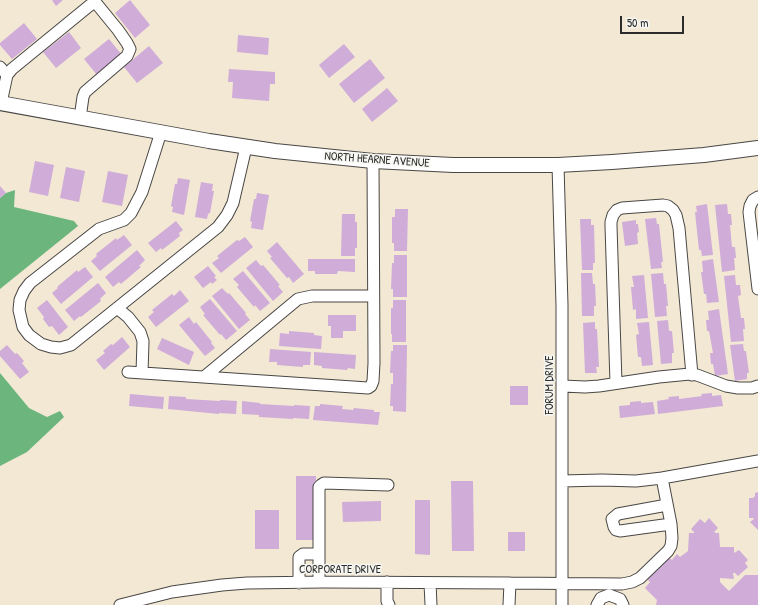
<!DOCTYPE html>
<style>
body{margin:0}
#map{position:relative;width:758px;height:605px;overflow:hidden;background:#f2e8d4;font-family:"Patrick Hand",sans-serif}
canvas{display:block}
.scale{position:absolute;left:620px;top:16px;width:64px;height:18px;box-sizing:border-box;border:2px solid #2b2b2b;border-top:0;padding-left:5px;font-size:12px;line-height:14px;white-space:nowrap;color:#2b2b2b;-webkit-text-stroke:3px #f6f6f2;paint-order:stroke}
</style>
<div id="map">
<canvas width="758" height="605"></canvas>
<div class="scale">50 m</div>
</div>
<script>
const g = document.querySelector('canvas').getContext('2d');
g.lineJoin = 'round';
function fill(path, color) { g.fillStyle = color; g.fill(path, 'evenodd'); }
const shape = rows => new Path2D(rows.map(r => 'M' + r).join(''));
function stroke(path, color, width, dash) { g.strokeStyle = color; g.lineWidth = width; g.lineCap = dash ? 'butt' : 'round'; g.setLineDash(dash || []); g.stroke(path); }
function write(font, color, halo, rows, align = 'center') {
  g.font = font + ' "Patrick Hand",sans-serif'; g.lineWidth = 3; g.setLineDash([]); g.textBaseline = 'middle'; g.strokeStyle = halo; g.fillStyle = color; for (const [text, x, y, turn = 0] of rows) {
    g.save(); g.translate(x, y); g.rotate((+turn || 0) * Math.PI / 180); g.textAlign = isNaN(turn) ? turn : align; if (halo) g.strokeText(text, 0, 0); g.fillText(text, 0, 0); g.restore();
  }
}
const forest = shape([
 [15,190,14,207,74,221,78,226,0,289,0,198,6,193],
 [0,373,29,408,47,417,60,411,64,417,27,452,0,466]
]);
const building = shape([
 [52,0,63,0,56,6],
 [130,0,150,25,135,38,115,13],
 [24,23,37,39,12,59,0,45,0,43],
 [69,32,81,48,56,68,43,52],
 [238,35,269,38,268,55,237,52],
 [109,39,122,55,97,75,84,59],
 [344,44,355,57,329,78,319,65],
 [149,46,163,63,137,83,124,67],
 [370,59,385,78,354,103,339,84],
 [229,69,275,72,275,84,270,84,269,101,232,98,233,82,228,82],
 [387,88,398,101,372,122,362,109],
 [35,161,54,165,48,196,29,192],
 [66,167,85,171,79,202,60,198],
 [108,171,128,175,122,206,102,202],
 [178,178,190,180,184,215,172,212,173,207,171,206,175,184,177,184],
 [201,182,213,184,212,191,214,191,210,213,208,214,207,219,195,217],
 [0,186,6,193,0,198],
 [257,193,269,195,263,230,251,228,252,222,250,221,254,199,256,199],
 [707,204,713,255,702,256,701,250,699,250,695,212,697,212,696,206],
 [727,204,728,214,731,214,732,225,730,225,732,247,735,247,736,258,734,258,735,270,722,272,715,205],
 [395,209,408,209,407,251,394,251,394,243,392,243,392,217,395,217],
 [342,214,355,214,355,222,357,222,357,248,355,248,355,256,341,256],
 [656,218,657,224,659,224,663,262,661,262,662,268,651,269,645,219],
 [580,219,591,219,591,225,594,225,595,263,593,263,593,270,582,270],
 [636,220,636,224,638,224,639,232,637,233,638,244,625,246,622,222],
 [176,221,183,230,179,233,180,236,162,250,161,248,156,252,148,243],
 [124,235,132,245,100,271,91,261,97,256,96,254,116,238,117,240],
 [245,237,253,247,221,273,212,263,219,258,217,256,237,240,239,241],
 [277,242,304,274,293,283,289,277,287,278,270,258,272,257,267,251],
 [137,250,145,260,139,266,141,267,121,284,119,282,113,287,105,277],
 [394,255,407,255,407,297,393,297,393,289,391,289,392,263,394,263],
 [308,259,355,259,355,272,338,271,337,274,315,274,315,271,308,271],
 [713,259,719,302,707,303,706,294,704,294,701,272,703,272,702,261],
 [256,260,261,266,263,265,280,285,278,286,283,292,273,301,246,268],
 [208,266,216,276,214,277,217,280,212,284,211,282,203,288,194,277],
 [85,267,93,277,61,304,52,293,58,288,57,287,77,270,78,272],
 [243,271,270,303,260,311,255,305,254,307,237,287,239,285,233,279],
 [581,273,592,273,593,284,595,284,596,306,594,306,594,316,582,316],
 [663,273,664,284,666,284,668,306,666,306,667,316,655,317,651,274],
 [644,275,648,318,636,319,636,309,633,310,631,287,634,287,632,276],
 [735,275,736,285,740,285,741,295,738,296,741,318,744,318,745,329,743,329,744,341,731,342,724,276],
 [98,283,106,293,100,299,101,301,81,317,80,316,74,321,65,310],
 [222,288,228,294,229,293,246,313,245,314,250,320,239,329,212,296],
 [180,290,189,301,156,327,148,317,154,312,152,310,172,294,174,296],
 [210,299,237,331,226,340,221,334,220,335,203,315,205,314,200,307],
 [47,300,68,327,59,335,52,326,49,327,43,319,44,317,37,308],
 [393,300,406,300,406,342,392,342,392,334,391,334,391,308,393,308],
 [719,309,728,374,715,376,713,364,711,364,710,353,713,353,709,331,707,331,706,320,709,320,708,311],
 [328,315,356,315,356,331,343,331,343,338,331,338,331,326,328,326],
 [189,317,194,324,196,322,212,342,211,343,215,348,205,356,179,325],
 [668,320,669,331,672,331,674,353,672,353,672,363,661,364,657,321],
 [595,322,595,329,597,329,599,367,596,367,597,373,585,373,583,323],
 [649,322,653,365,642,366,641,357,638,357,636,335,639,334,637,323],
 [289,331,314,333,314,335,322,336,321,349,279,346,280,333,289,334],
 [122,337,130,347,104,370,96,360,105,353,103,351,111,344,113,345],
 [162,338,194,352,189,365,157,349],
 [743,344,744,351,746,351,749,373,747,373,747,379,735,381,730,345],
 [7,345,15,354,17,353,24,361,22,363,29,372,20,379,0,356,0,351],
 [393,345,407,345,406,412,393,411,393,406,390,406,391,384,393,384,393,373,390,373,391,351,393,351],
 [270,349,311,352,310,365,303,365,303,367,277,365,277,362,269,362],
 [314,352,356,355,355,369,348,368,347,370,322,368,322,366,314,365],
 [510,386,528,386,528,405,510,405],
 [712,393,712,396,721,395,723,406,658,414,657,401,669,399,668,397,679,396,679,399,702,396,701,394],
 [130,394,164,397,163,409,129,406],
 [169,396,186,397,186,399,220,401,220,400,237,401,236,414,219,413,219,414,168,409],
 [242,401,260,403,260,404,294,406,294,405,310,406,309,419,293,418,293,419,259,417,259,415,242,414],
 [641,401,641,403,653,402,655,414,620,418,619,406,630,405,630,402],
 [320,404,343,406,342,409,353,410,354,408,374,410,374,412,380,412,378,425,313,420,315,406,320,406],
 [296,476,316,476,316,540,296,540],
 [451,481,473,481,474,551,452,551],
 [758,492,758,530,750,522,754,519,753,518,749,518,749,498,753,498,755,496,755,493],
 [415,500,430,500,430,555,415,554],
 [381,501,381,521,343,522,342,502],
 [255,510,279,510,279,549,255,549],
 [709,518,718,528,714,532,716,533,719,533,720,547,734,547,734,553,739,550,748,560,745,563,748,567,738,576,735,573,733,573,734,579,720,578,720,582,729,591,745,575,758,575,758,605,656,605,657,600,645,588,650,582,640,572,662,550,672,560,677,554,680,557,688,551,689,533,694,533,694,532,691,529,700,519,705,523],
 [508,532,525,532,525,551,508,551]
]);
const minor = shape([
 [0,67,7,75],
 [1,103,7,75,12,69,89,6,93,3,96,3,118,30,127,43,130,49,127,56,85,92,83,97,80,118],
 [161,132,142,192,131,213,124,220,99,229,30,283,24,291,20,300,19,310,23,327,29,335,41,344,51,347,60,348,71,345,218,227,227,215,233,203,246,147],
 [558,165,562,305,562,605],
 [758,197,753,200,750,206,749,212,758,289],
 [117,308,128,317,140,332,143,341,142,373],
 [128,372,368,388,371,386,373,381,374,363,373,161],
 [204,377,298,299,312,296,373,296],
 [616,383,611,226,611,222,613,215,617,210,622,208,663,205,668,206,673,210,676,215,679,228,692,375],
 [563,386,585,387,599,386,659,377,690,374,697,375,726,386,738,388,752,388,758,386],
 [662,478,671,524,620,531,616,530,614,527,612,519,618,514,667,505],
 [562,481,602,480,636,481,662,478,758,461],
 [319,554,319,487,321,485,324,483,388,485],
 [387,582,387,601,389,605],
 [299,583,299,557,303,554,319,554,319,582],
 [430,583,431,605],
 [120,605,172,592,222,585,247,583,324,582,510,583,622,584,632,582,640,578,668,551,671,546,672,538,671,524],
 [509,605,510,583],
 [597,605,601,598,609,595,620,599,623,605]
]);
const major = shape([
 [0,103,209,141,275,151,373,161,453,165,558,165,612,162,704,155,758,148]
]);
const streetNames = [
 ["NORTH HEARNE AVENUE",377,160,4],
 ["FORUM DRIVE",550,385,-90],
 ["CORPORATE DRIVE",340,570]
];
fill(forest, '#6cb67e');
fill(building, '#d0acd8');
stroke(minor, '#494744', 13);
stroke(major, '#494744', 16);
stroke(minor, '#fff', 11);
stroke(major, '#fff', 14);
write('12px', '#2b2b2b', '#f6f6f2', streetNames);
</script>
